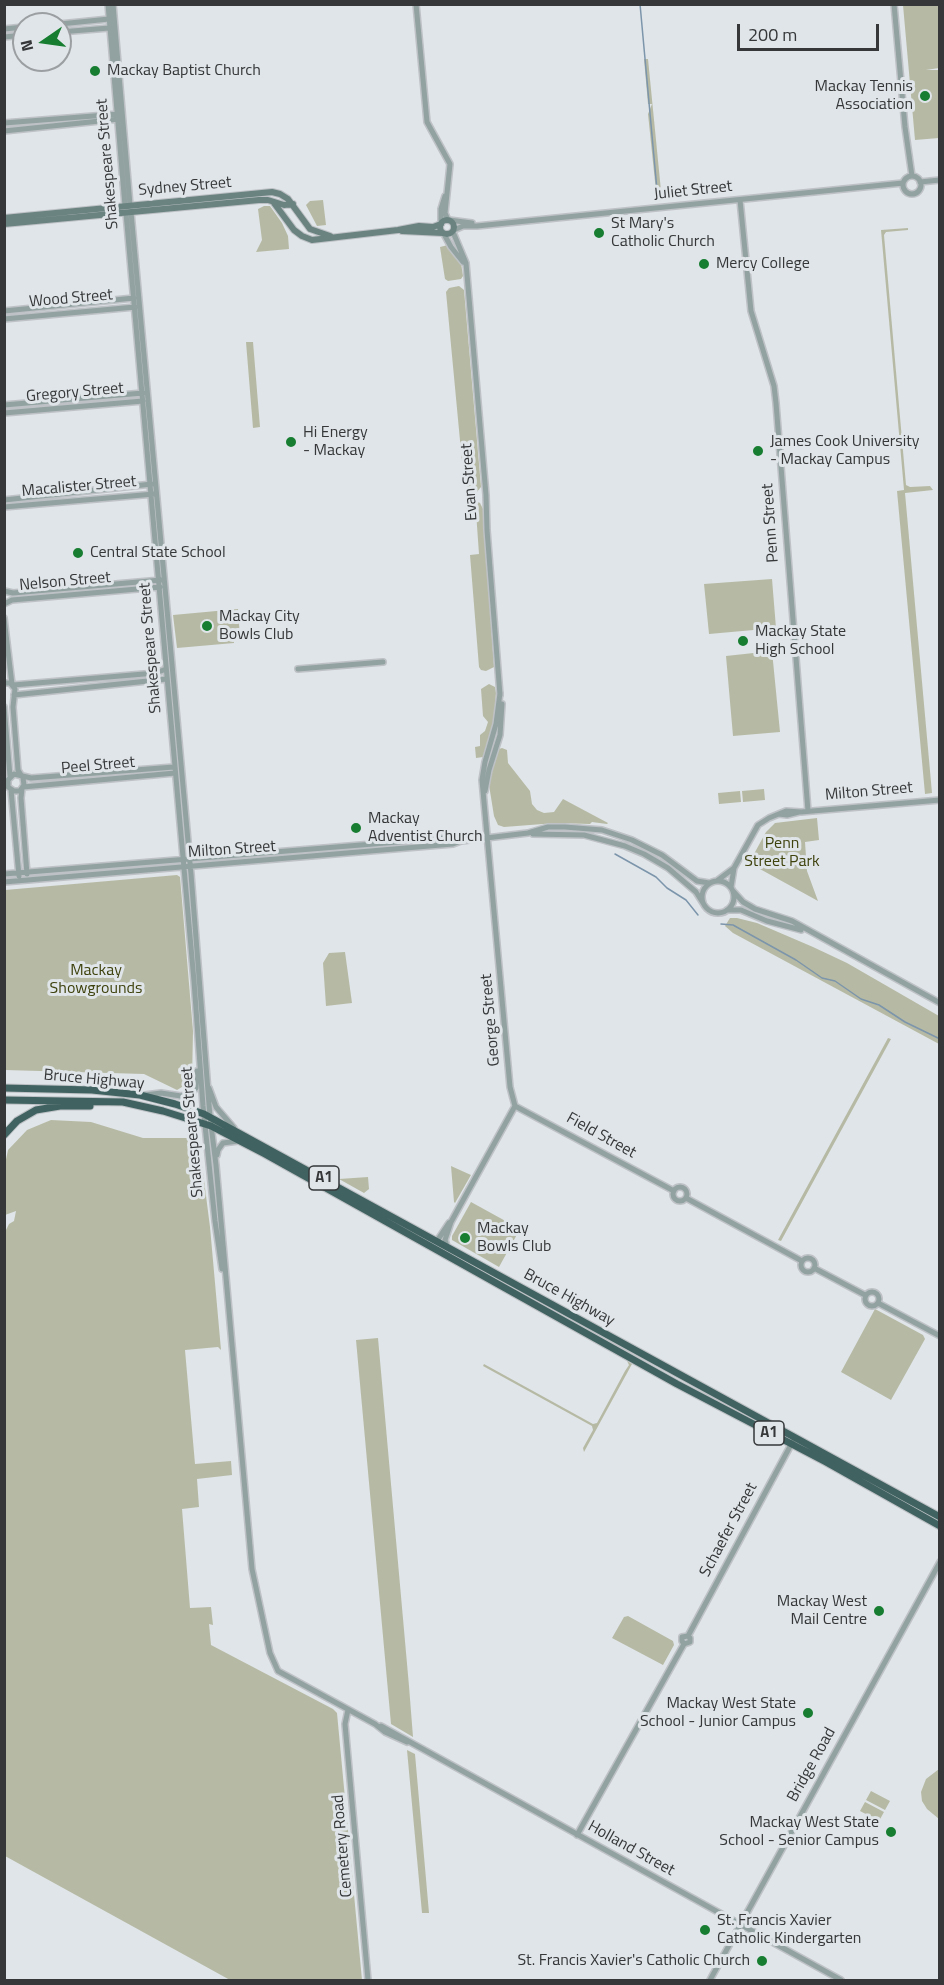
<!DOCTYPE html>
<style>
body{margin:0}
#map{position:relative;width:944px;height:1985px;overflow:hidden;background:#e0e5e9;font-family:"Titillium Web",sans-serif}
canvas{display:block}
.frame{position:absolute;inset:0;border:6px solid #353738;pointer-events:none}
.north{position:absolute;left:12px;top:12px;width:60px;height:60px;box-sizing:border-box;background:#e0e5e9;border:2px solid #9c9fa2;border-radius:50%;rotate:257deg;font-size:16px;font-weight:700;line-height:24px;text-align:center;color:#353738}
.north::after{content:'';display:block;margin:auto;width:21px;height:27px;background:#177d31;clip-path:polygon(50% 0,100% 100%,50% 72%,0 100%)}
.scale{position:absolute;left:737px;top:24px;width:142px;height:27px;box-sizing:border-box;border:3px solid #353738;border-top:0;padding-left:8px;font-size:18px;line-height:21px;white-space:nowrap;color:#353738;-webkit-text-stroke:4px #e0e5e9;paint-order:stroke}
</style>
<div id="map">
<canvas width="944" height="1985"></canvas>
<div class="frame"></div>
<div class="north">N</div>
<div class="scale">200 m</div>
</div>
<script>
const g = document.querySelector('canvas').getContext('2d');
g.lineJoin = 'round';
function fill(path, color) { g.fillStyle = color; g.fill(path, 'evenodd'); }
const shape = rows => new Path2D(rows.map(r => 'M' + r).join(''));
function stroke(path, color, width, dash) { g.strokeStyle = color; g.lineWidth = width; g.lineCap = dash ? 'butt' : 'round'; g.setLineDash(dash || []); g.stroke(path); }
function write(font, color, halo, rows, align = 'center') {
  g.font = font + ' "Titillium Web",sans-serif'; g.lineWidth = 6; g.setLineDash([]); g.textBaseline = 'middle'; g.strokeStyle = halo; g.fillStyle = color; for (const [text, x, y, turn = 0] of rows) {
    g.save(); g.translate(x, y); g.rotate((+turn || 0) * Math.PI / 180); g.textAlign = isNaN(turn) ? turn : align; if (halo) g.strokeText(text, 0, 0); g.fillText(text, 0, 0); g.restore();
  }
}
const green = shape([
 [903,5,939,5,939,68,926,70,939,70,939,138,915,140],
 [644,59,648,59,662,201,657,201,648,114,652,104,648,104],
 [323,200,326,225,317,226,306,205,310,201],
 [264,206,270,206,282,223,288,236,289,249,256,252,262,240,258,209],
 [908,228,908,230,886,232,884,235,906,485,910,487,930,486,933,490,905,493,932,793,925,794,897,491,904,490,881,230],
 [448,245,461,263,463,276,461,279,448,281,445,279,440,247],
 [459,286,464,290,481,487,476,493,472,493,464,483,446,292,449,288],
 [246,342,253,342,260,427,253,428],
 [476,501,480,503,483,509,494,667,486,671,481,670,479,667,470,555,479,554,476,512,467,512,465,505,468,502],
 [772,579,776,628,709,634,704,584],
 [238,609,240,638,234,638,234,643,177,648,173,615],
 [772,651,780,732,733,736,726,656],
 [489,684,495,687,496,693,494,721,483,757,476,758,475,747,480,746,480,735,485,731,488,722,483,716,481,689],
 [502,748,507,750,508,763,530,791,532,804,537,810,544,813,554,812,563,799,608,823,607,824,592,822,590,824,556,823,504,827,498,825,494,816,489,785,493,762,499,749],
 [764,789,765,800,743,802,742,791],
 [740,791,741,802,719,804,718,793],
 [817,818,819,840,805,842,807,871,818,901,749,863,766,832,775,823],
 [177,875,180,877,193,1031,192,1081,177,1090,144,1074,5,1070,5,890],
 [730,918,737,918,757,923,813,947,847,963,939,1016,939,1044,733,933,725,926],
 [345,952,352,1003,326,1006,323,963,329,953],
 [888,1038,891,1039,781,1241,778,1240],
 [51,1120,91,1122,143,1138,187,1138,200,1149,210,1227,221,1350,218,1347,185,1350,195,1464,231,1461,232,1475,197,1479,199,1507,182,1509,190,1608,211,1607,213,1625,209,1624,211,1645,333,1709,337,1713,362,1980,230,1980,5,1856,4,1234,9,1224,14,1221,16,1211,5,1215,5,1164,8,1150,27,1130],
 [451,1166,471,1175,455,1203,454,1202],
 [368,1177,369,1189,364,1193,339,1179],
 [471,1202,520,1229,499,1267,452,1240,452,1236],
 [875,1309,923,1335,925,1339,891,1400,841,1372],
 [378,1338,409,1686,413,1737,391,1724,356,1340],
 [627,1361,632,1364,584,1452,583,1448,593,1430,592,1426,483,1366,484,1364,593,1424,597,1423,625,1371,629,1365],
 [628,1616,673,1641,674,1645,663,1665,612,1638,624,1617],
 [407,1750,415,1754,429,1913,422,1913],
 [939,1769,940,1770,939,1819,927,1809,922,1801,921,1792,926,1779],
 [871,1791,890,1801,885,1810,866,1800],
 [865,1802,884,1812,879,1821,860,1811]
]);
const stream = shape([
 [640,4,658,201],
 [615,854,656,877,667,888,686,900,698,915],
 [721,924,733,925,796,960,822,978,835,981,861,999,879,1005,905,1022,940,1039]
]);
const tertiary = shape([
 [108,4,125,206],
 [113,4,130,205],
 [416,4,427,122,450,164,445,213,448,220],
 [894,4,905,127,912,176],
 [60,24,109,19,112,21],
 [4,29,24,27],
 [60,32,109,28,111,26],
 [4,37,24,35],
 [4,123,119,114],
 [4,131,119,119],
 '903 185a9 9 0 1 1 18 0a9 9 0 1 1-18 0Z',
 [920,182,940,180],
 [740,200,751,311,774,386,776,403,808,811],
 [131,212,191,874,210,1117,216,1165,252,1569,270,1653,278,1671,375,1724,385,1732,407,1742],
 [126,213,194,981,203,1106,215,1221,222,1269],
 [449,220,472,223],
 [441,223,441,209,445,196],
 [454,230,463,226,477,226,903,183],
 [453,232,466,263,486,495,487,530,500,695],
 [444,234,451,247,463,262],
 [4,311,134,298],
 [4,319,135,307],
 [4,405,143,393],
 [4,413,143,401],
 [4,500,152,484],
 [4,507,154,494],
 [4,591,13,593,161,580],
 [4,604,12,600,160,587],
 [4,618,12,684],
 [298,669,383,662],
 [4,683,10,683,15,689,13,707,18,770,21,775],
 [13,685,156,673,166,669],
 [14,695,167,679],
 [4,707,10,776],
 [23,778,24,785,20,791,14,791,8,787,8,780,14,774,31,778,174,767],
 [23,787,175,773],
 [22,789,21,798,27,874],
 [11,790,19,876],
 [485,791,489,770,500,735,502,704],
 [779,814,787,815,799,812],
 [533,834,584,835,625,846,644,854,668,868,696,892,703,903],
 [4,874,447,838,460,840],
 [718,880,734,868,758,825,769,818,786,811,801,812,940,800],
 '702 897a16 16 0 1 1 32 0a16 16 0 1 1-32 0Z',
 [4,882,453,844,461,841,528,833,548,827,565,827,602,830,632,840,662,855,697,881,709,883],
 [731,887,734,868],
 [733,891,743,902,755,909,792,921,940,1003],
 [727,910,741,910,767,921,801,930],
 [209,1088,216,1107,234,1128],
 [145,1095,161,1093,181,1096,191,1094,196,1088,197,1071],
 [515,1106,674,1191],
 [217,1155,218,1150,223,1143,238,1141],
 '673 1194a7 7 0 1 1 14 0a7 7 0 1 1-14 0Z',
 [686,1198,802,1261],
 [437,1241,449,1223],
 [447,1246,445,1240,451,1222,515,1106,510,1087,482,780,485,762,496,724,500,693],
 '801 1265a7 7 0 1 1 14 0a7 7 0 1 1-14 0Z',
 [814,1268,865,1295],
 '865 1299a7 7 0 1 1 14 0a7 7 0 1 1-14 0Z',
 [878,1303,940,1336],
 [688,1636,793,1441],
 [348,1710,345,1724,368,1980],
 [381,1726,841,1980],
 [577,1835,684,1644,690,1642,690,1638,688,1636,682,1637,682,1641,684,1644],
 [710,1980,940,1562]
]);
const secondary = shape([
 [274,203,294,230,302,236,312,240,398,230,419,226,433,227,441,224],
 [4,218,272,192,280,194,288,199,310,229,330,236],
 '440 227a7 7 0 1 1 14 0a7 7 0 1 1-14 0Z',
 [4,224,259,200,268,200,284,205,293,204],
 [402,231,443,233]
]);
const trunk = shape([
 [4,1088,92,1090,140,1095,175,1104,204,1114,940,1517],
 [4,1100,123,1102,163,1111,211,1126,265,1154,677,1384,826,1462,940,1526],
 [4,1135,17,1121,36,1110,60,1106,90,1106]
]);
const markers = [
 [95,71,6,"#177d31"],
 [925,96,6,"#177d31"],
 [599,233,6,"#177d31"],
 [704,264,6,"#177d31"],
 [291,442,6,"#177d31"],
 [758,451,6,"#177d31"],
 [78,553,6,"#177d31"],
 [207,626,6,"#177d31"],
 [743,641,6,"#177d31"],
 [356,828,6,"#177d31"],
 [465,1238,6,"#177d31"],
 [879,1611,6,"#177d31"],
 [808,1713,6,"#177d31"],
 [891,1832,6,"#177d31"],
 [705,1930,6,"#177d31"],
 [762,1961,6,"#177d31"]
];
const shields = [
 [324,1178,30],
 [769,1433,30]
];
const shieldNames = [
 ["A1",324,1178],
 ["A1",769,1433]
];
const poiNames = [
 ["Mackay Baptist Church",107,71],
 ["Mackay Tennis",913,87,"right"],
 ["Association",913,105,"right"],
 ["St Mary's",611,224],
 ["Catholic Church",611,242],
 ["Mercy College",716,264],
 ["Hi Energy",303,433],
 ["- Mackay",303,451],
 ["James Cook University",770,442],
 ["- Mackay Campus",770,460],
 ["Central State School",90,553],
 ["Mackay City",219,617],
 ["Bowls Club",219,635],
 ["Mackay State",755,632],
 ["High School",755,650],
 ["Mackay",368,819],
 ["Adventist Church",368,837],
 ["Mackay",477,1229],
 ["Bowls Club",477,1247],
 ["Mackay West",867,1602,"right"],
 ["Mail Centre",867,1620,"right"],
 ["Mackay West State",796,1704,"right"],
 ["School - Junior Campus",796,1722,"right"],
 ["Mackay West State",879,1823,"right"],
 ["School - Senior Campus",879,1841,"right"],
 ["St. Francis Xavier",717,1921],
 ["Catholic Kindergarten",717,1939],
 ["St. Francis Xavier's Catholic Church",750,1961,"right"]
];
const streetNames = [
 ["Shakespeare Street",108,164,-95],
 ["Sydney Street",185,187,-5],
 ["Juliet Street",693,191,-6],
 ["Wood Street",71,299,-5],
 ["Gregory Street",75,393,-5],
 ["Evan Street",470,482,-94],
 ["Macalister Street",79,487,-5],
 ["Penn Street",771,523,-94],
 ["Nelson Street",65,582,-5],
 ["Shakespeare Street",151,648,-95],
 ["Peel Street",98,766,-5],
 ["Milton Street",869,792,-5],
 ["Milton Street",232,850,-4],
 ["George Street",491,1020,-95],
 ["Bruce Highway",94,1080,5],
 ["Shakespeare Street",193,1132,-95],
 ["Field Street",601,1136,29],
 ["Bruce Highway",569,1298,29],
 ["Schaefer Street",729,1530,-62],
 ["Bridge Road",812,1765,-61],
 ["Cemetery Road",343,1846,-95],
 ["Holland Street",631,1849,29]
];
const parkNames = [
 ["Penn",782,844],
 ["Street Park",782,862],
 ["Mackay",96,971],
 ["Showgrounds",96,989]
];
fill(green, '#b6baa4');
stroke(stream, '#7c95ab', 1.5);
stroke(tertiary, '#bec2c6', 8);
stroke(secondary, '#bec2c6', 8);
stroke(trunk, '#bec2c6', 9);
stroke(tertiary, '#92a2a1', 5);
stroke(secondary, '#6a8380', 6);
stroke(trunk, '#406260', 7);
for (const [x, y, r, color] of markers) { const dot = new Path2D(); dot.arc(x, y, r, 0, 2 * Math.PI); g.fillStyle = color; g.fill(dot); stroke(dot, '#e0e5e9', 2); }
for (const [x, y, w] of shields) { const box = new Path2D(); box.roundRect(x - w / 2, y - 12, w, 24, 4.5); g.fillStyle = '#e0e5e9'; g.fill(box); stroke(box, '#353738', 1.5); }
write('bold 15px', '#353738', null, shieldNames);
write('16px', '#353738', '#e0e5e9', poiNames, 'left');
write('16px', '#353738', '#e0e5e9', streetNames);
write('16px', '#3e420d', '#e0e5e9', parkNames);
</script>
